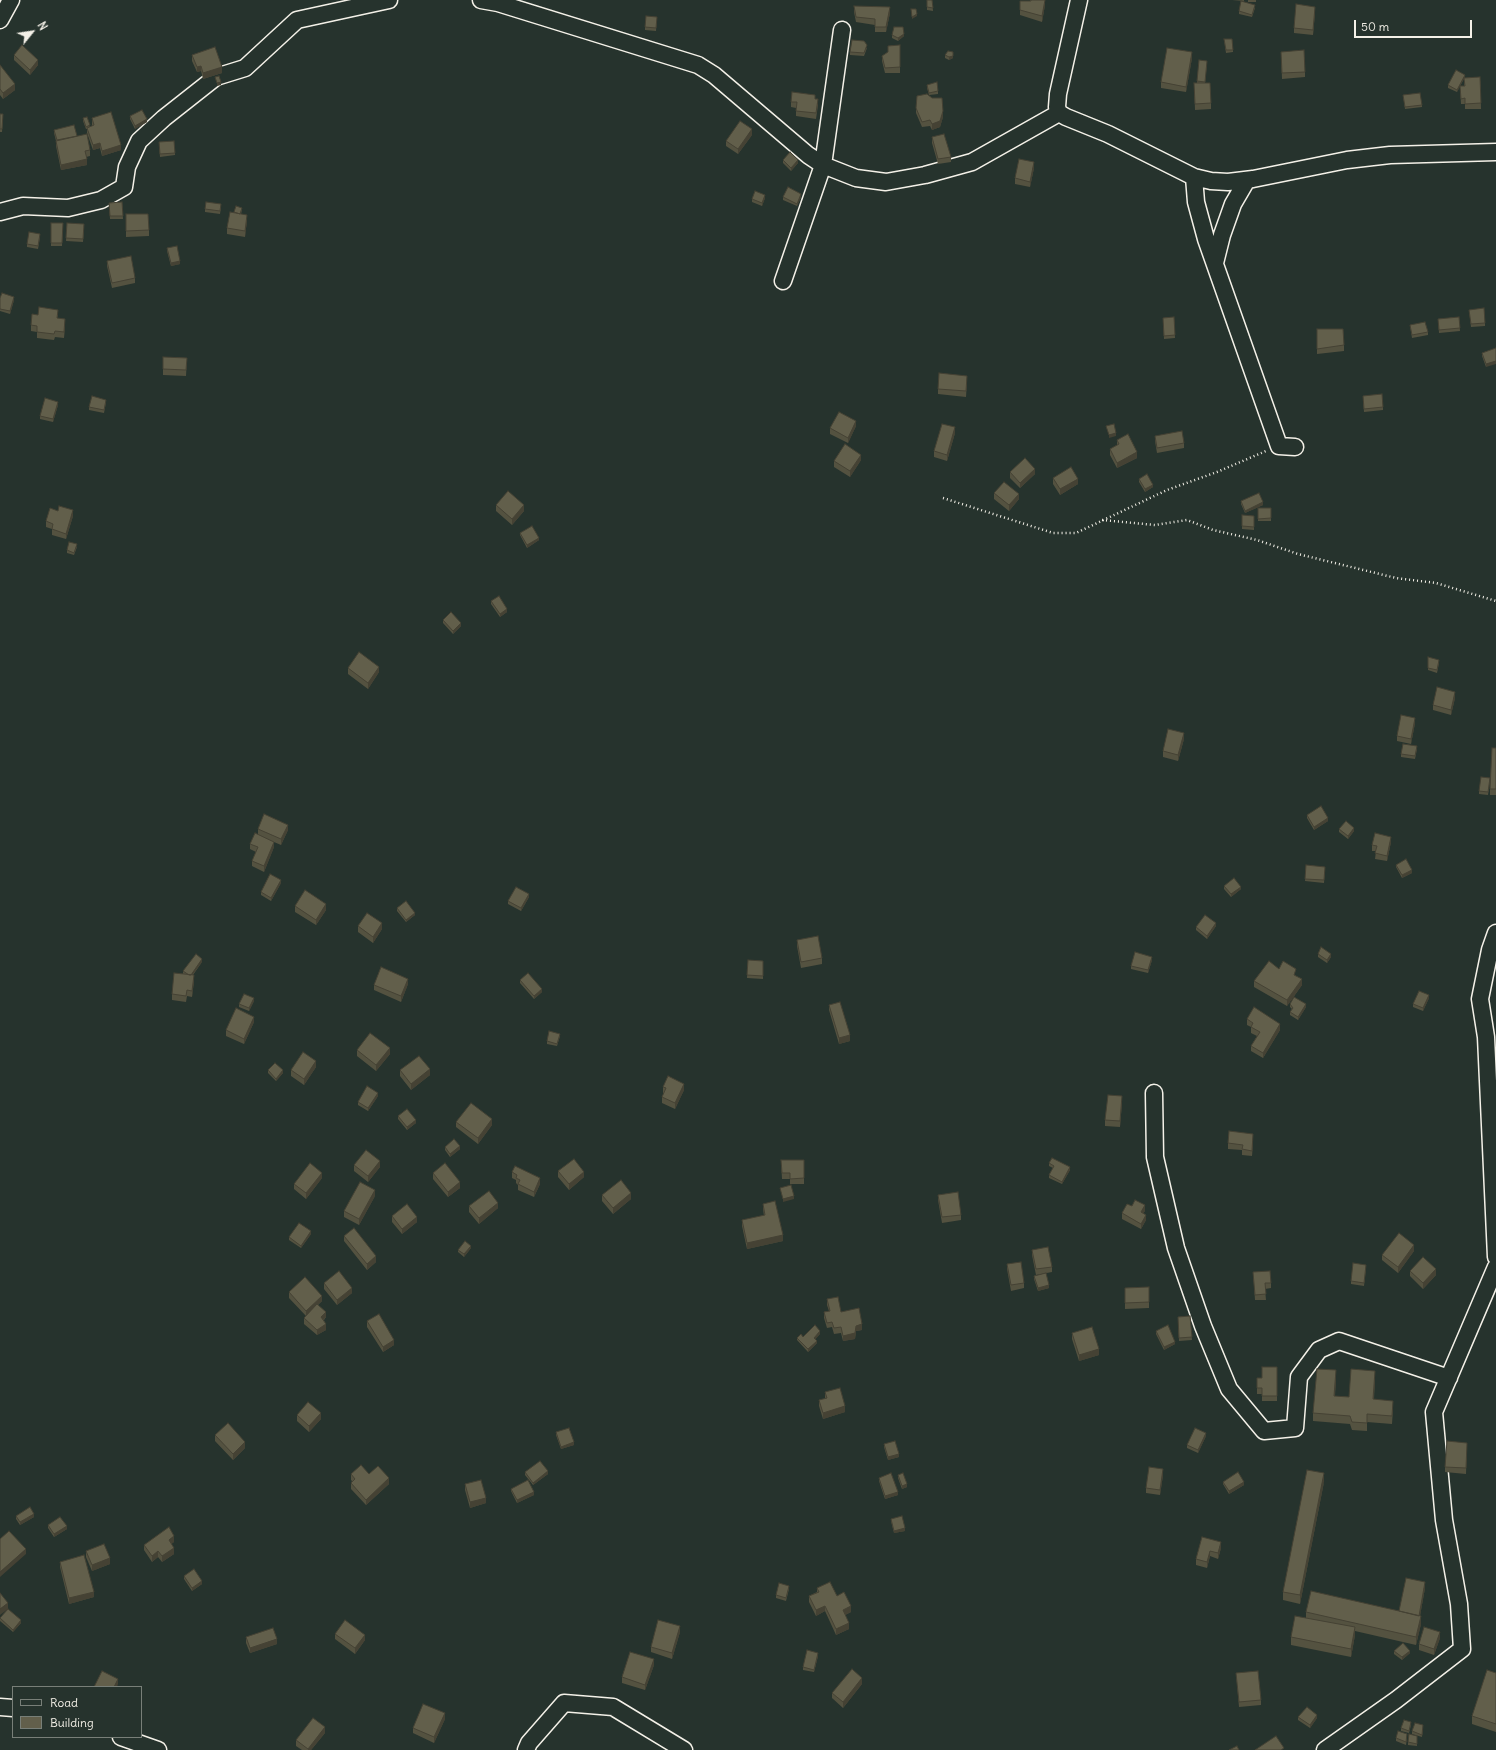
<!DOCTYPE html>
<style>
body{margin:0}
#map{position:relative;width:1496px;height:1750px;overflow:hidden;background:#26332d;font-family:Delius,sans-serif}
canvas{display:block}
.legend{position:absolute;left:12px;top:1686px;width:130px;height:52px;box-sizing:border-box;background:#26332d;border:1px solid #787f78;margin:0;padding:5px 7px;list-style:none;font-size:12px;color:#f4f1e8}
.legend li{display:flex;align-items:center;gap:8px;height:20px}
.legend b{width:20px;border:1px solid #787f78}
.north{position:absolute;left:12px;top:12px;width:40px;height:40px;-webkit-text-stroke:3px #26332d;paint-order:stroke;rotate:60deg;font-size:11px;font-weight:700;line-height:16px;text-align:center;color:#f4f1e8}
.north::after{content:'';display:block;margin:auto;width:14px;height:18px;background:#f4f1e8;clip-path:polygon(50% 0,100% 100%,50% 72%,0 100%)}
.scale{position:absolute;left:1354px;top:20px;width:118px;height:18px;box-sizing:border-box;border:2px solid #f4f1e8;border-top:0;padding-left:5px;font-size:12px;line-height:14px;white-space:nowrap;color:#f4f1e8;-webkit-text-stroke:3px #26332d;paint-order:stroke}
</style>
<div id="map">
<canvas width="1496" height="1750"></canvas>
<ul class="legend">
<li><b style="height:5px;background:#26332d"></b>Road</li>
<li><b style="height:11px;background:#625f4b"></b>Building</li>
</ul>
<div class="north">N</div>
<div class="scale">50 m</div>
</div>
<script>
const g = document.querySelector('canvas').getContext('2d');
g.lineJoin = 'round';
const shape = rows => new Path2D(rows.map(r => 'M' + r).join(''));
function stroke(path, color, width, dash) { g.strokeStyle = color; g.lineWidth = width; g.lineCap = dash ? 'butt' : 'round'; g.setLineDash(dash || []); g.stroke(path); }
function fill(path, color) { g.fillStyle = color; g.fill(path, 'evenodd'); }
const path = shape([
 [943,498,1053,533,1076,533,1167,490,1217,472,1266,451],
 [1102,520,1155,525,1187,520,1213,530,1257,540,1298,554,1396,578,1436,583,1496,601]
]);
const minor = shape([
 [481,0,498,3,698,65,714,75,808,155,823,165,856,178,886,182,925,175,972,162,1059,113],
 [1079,0,1058,94,1057,107,1059,113,1066,117,1108,134,1194,177,1211,181,1228,182,1253,179,1347,160,1390,155,1496,152],
 [0,20,11,0],
 [1194,177,1196,202,1206,239,1279,446,1295,447],
 [0,212,23,206,68,208,101,200,124,187,127,167,139,141,164,118,216,77,245,68,297,20,389,0],
 [1215,263,1222,235,1233,204,1247,180],
 [783,281,823,165,842,30],
 [1496,933,1490,950,1480,999,1486,1037,1496,1257],
 [1154,1093,1155,1157,1176,1248,1203,1326,1229,1389,1264,1431,1295,1428,1299,1377,1319,1350,1339,1341,1449,1378],
 [0,1707,13,1708],
 [121,1737,158,1750],
 [526,1750,529,1743,564,1703,613,1707,684,1750],
 [1325,1750,1396,1700,1462,1649,1459,1604,1444,1520,1434,1412,1496,1267]
]);
const wall = shape([
 [927,0,932,0,933,11,927,10],
 [1030,0,1045,0,1045,5,1042,22,1020,15,1020,1,1030,1],
 [1232,0,1244,0,1244,1],
 [1248,0,1256,0,1256,2,1248,2],
 [854,6,890,13,886,32,875,32,875,25,856,22,854,12],
 [1255,8,1252,17,1239,14,1239,11],
 [1315,12,1313,35,1294,33,1294,28],
 [657,17,656,31,645,30,645,27],
 [892,35,904,36,898,41,892,38],
 [1224,39,1233,50,1233,52,1226,53],
 [900,45,900,73,885,73,882,61,882,56,888,52,888,46],
 [867,48,864,56,850,55,850,52],
 [1281,52,1305,72,1305,77,1282,79],
 [14,55,38,65,30,75,14,60],
 [192,55,222,73,203,79,201,71,197,72,192,61],
 [945,55,953,58,949,60,945,58],
 [1192,58,1186,92,1161,88,1161,82],
 [1207,64,1205,83,1211,103,1211,109,1195,110,1194,83,1197,83,1197,81],
 [0,65,15,90,3,99,0,95],
 [1465,77,1465,78,1480,77,1481,109,1465,109,1465,104,1461,104,1460,86,1457,92,1448,88,1448,85],
 [1464,79,1464,86,1460,86],
 [927,85,938,91,938,94,929,95,927,88],
 [1403,95,1422,105,1422,107,1405,109],
 [815,99,818,105,816,119,796,116,796,108,791,107,791,102],
 [916,108,943,117,940,127,932,130,930,126,922,127,916,113],
 [0,114,3,117,2,132,0,132],
 [130,116,147,122,135,129,130,119],
 [83,118,90,127,92,126,92,118,121,150,102,156,100,148,93,150,87,133,87,129,86,129,83,121],
 [54,130,77,136,90,150,90,156,86,157,87,165,61,170,56,146,56,141,54,133],
 [752,135,738,154,726,146,726,141],
 [932,137,951,157,951,162,938,164,932,143],
 [159,145,175,153,175,155,160,157],
 [783,160,798,163,791,171,783,163],
 [1034,168,1030,187,1015,184,1015,178],
 [783,197,801,197,797,206,783,200],
 [765,198,762,206,752,202,752,199],
 [122,202,123,219,110,219,109,203],
 [221,207,220,214,205,212,205,209],
 [242,210,241,214,247,220,245,237,227,234,227,228,234,212],
 [126,220,149,230,149,236,126,237],
 [51,223,63,223,62,246,51,246],
 [67,223,84,227,83,242,66,241],
 [40,237,38,249,27,247,27,244],
 [167,248,180,264,171,266,167,251],
 [107,261,135,278,135,283,112,288,107,266],
 [0,298,14,300,10,314,0,311],
 [1469,310,1485,323,1485,326,1471,327],
 [38,315,58,315,57,318,65,325,64,338,55,337,54,340,37,338,37,332,31,331,31,325],
 [1174,317,1175,338,1164,339,1163,318],
 [1459,317,1460,331,1439,333,1438,319],
 [1410,325,1428,332,1428,335,1412,338],
 [1317,329,1344,345,1344,351,1317,354],
 [1496,348,1486,367,1482,356,1482,353],
 [163,357,187,358,186,376,163,375],
 [967,381,966,397,938,394,938,389],
 [1363,399,1383,407,1383,410,1364,412],
 [106,402,104,413,89,410,89,407],
 [58,405,53,422,40,419,40,416],
 [856,426,848,443,830,434,830,428],
 [955,433,947,461,934,457,934,451],
 [1155,436,1184,443,1184,448,1157,453,1155,441],
 [1117,440,1137,458,1117,468,1110,455,1110,449,1117,445],
 [861,460,850,477,834,467,834,461],
 [1010,472,1035,474,1020,488,1010,478],
 [1053,478,1078,484,1060,495,1053,484],
 [1139,479,1153,487,1145,492,1139,482],
 [994,493,1019,499,1009,511,994,499],
 [1241,501,1263,505,1245,513,1241,504],
 [496,505,524,511,512,525,496,511],
 [1258,508,1271,508,1271,521,1258,521],
 [1242,515,1254,516,1254,530,1242,529],
 [73,516,66,539,52,535,52,529,46,527,46,521],
 [520,533,539,540,527,548,520,535],
 [77,547,74,555,67,553,67,550],
 [491,601,507,612,500,617,491,604],
 [443,620,461,626,453,634,443,623],
 [1428,657,1439,663,1437,673,1428,670],
 [348,668,379,672,368,689,348,674],
 [1455,698,1451,715,1433,710,1433,705],
 [1415,723,1411,744,1397,741,1397,736],
 [1184,739,1178,761,1163,757,1163,751],
 [1496,748,1496,795,1490,795,1490,789],
 [1417,749,1415,759,1401,757,1401,754],
 [1490,781,1488,795,1479,794,1479,791],
 [1307,815,1328,821,1314,830,1307,818],
 [258,829,288,830,281,845,274,842,274,847,264,872,252,866,252,861,256,852,250,849,250,844,258,834],
 [1339,829,1354,831,1348,839,1339,832],
 [1391,842,1387,861,1375,859,1376,851,1372,851,1372,845],
 [1306,865,1325,867,1324,883,1305,881],
 [1396,865,1412,873,1402,878,1396,867],
 [281,883,271,901,261,895,261,892],
 [1224,886,1241,889,1231,897,1224,889],
 [529,897,521,911,508,904,508,901],
 [295,906,326,910,316,925,295,912],
 [397,908,415,915,406,922,397,911],
 [358,926,382,929,373,943,358,932],
 [1216,926,1207,939,1196,930,1196,927],
 [797,940,822,958,822,964,801,968,797,946],
 [1318,954,1331,957,1327,963,1318,957],
 [748,960,763,961,763,979,747,978],
 [1152,960,1148,973,1131,969,1131,966],
 [202,962,193,975,194,981,192,997,187,996,186,1002,172,1000,172,994,184,974,183,974,183,971],
 [1279,969,1295,975,1302,985,1287,1006,1254,987,1254,981],
 [520,980,542,992,534,999,520,983],
 [408,984,401,1002,374,990,374,985],
 [1429,998,1423,1011,1413,1007,1413,1004],
 [254,1001,249,1011,239,1007,239,1004],
 [1290,1004,1306,1007,1298,1020,1290,1015,1290,1012,1292,1009,1290,1007],
 [829,1005,850,1041,839,1044,829,1010],
 [1247,1019,1280,1030,1263,1058,1251,1051,1251,1046,1257,1036,1251,1033,1251,1027,1247,1025],
 [254,1022,244,1044,226,1036,226,1030],
 [560,1036,557,1046,547,1044,547,1041],
 [357,1050,390,1054,376,1071,357,1056],
 [316,1067,304,1085,291,1076,291,1070],
 [268,1070,283,1073,276,1081,268,1073],
 [400,1070,430,1075,411,1090,400,1076],
 [663,1087,684,1090,675,1109,662,1103,662,1097,664,1093,663,1093],
 [378,1096,368,1111,358,1105,358,1102],
 [1122,1102,1120,1127,1105,1126,1105,1120],
 [398,1116,416,1123,407,1130,398,1119],
 [456,1122,492,1125,478,1144,456,1127],
 [1253,1140,1252,1156,1242,1155,1242,1150,1228,1149,1228,1143],
 [445,1147,460,1149,450,1157,445,1150],
 [781,1160,804,1160,804,1184,790,1184,790,1179,782,1179],
 [1049,1163,1070,1170,1062,1184,1049,1178,1049,1175,1053,1168,1049,1166],
 [354,1165,380,1167,368,1182,354,1171],
 [558,1171,584,1177,569,1190,558,1177],
 [512,1172,540,1184,534,1197,518,1190,518,1185,516,1183,516,1180,512,1178],
 [433,1173,460,1188,448,1197,433,1179],
 [322,1178,306,1199,294,1189,294,1184],
 [602,1195,631,1199,613,1214,602,1201],
 [938,1195,961,1215,961,1220,942,1223,938,1200],
 [375,1196,359,1225,344,1217,344,1211],
 [763,1204,783,1241,747,1249,742,1226,742,1220,764,1216,763,1209],
 [469,1206,498,1208,479,1224,469,1212],
 [1132,1206,1145,1211,1143,1213,1146,1220,1141,1229,1122,1219,1122,1213],
 [392,1216,417,1222,402,1234,392,1222],
 [311,1234,301,1248,289,1240,289,1237],
 [344,1236,376,1262,367,1270,344,1241],
 [471,1248,464,1257,458,1252,458,1250],
 [1032,1250,1052,1267,1052,1272,1036,1275,1032,1255],
 [1414,1251,1398,1273,1382,1260,1382,1255],
 [1007,1264,1024,1283,1024,1288,1011,1291,1007,1269],
 [1366,1268,1364,1286,1351,1284,1351,1281],
 [1410,1271,1436,1275,1423,1289,1410,1276],
 [1253,1272,1271,1283,1271,1288,1265,1289,1266,1300,1255,1300],
 [1034,1276,1049,1288,1038,1291,1034,1279],
 [324,1283,352,1293,337,1305,324,1289],
 [1149,1287,1149,1308,1125,1309,1125,1288],
 [289,1292,322,1301,318,1305,326,1317,324,1320,326,1330,317,1335,304,1324,304,1318,306,1316,289,1298],
 [827,1299,841,1312,862,1330,856,1331,855,1339,843,1341,841,1333,834,1334,832,1327,827,1328,824,1318,824,1312,829,1311,827,1305],
 [1190,1316,1192,1340,1179,1341,1178,1317],
 [367,1321,394,1345,383,1352,367,1327],
 [1156,1331,1175,1344,1164,1350,1156,1334],
 [1072,1333,1099,1355,1079,1361,1072,1339],
 [820,1334,815,1339,817,1343,808,1352,797,1340,797,1338],
 [1277,1367,1277,1401,1262,1401,1262,1394,1257,1394,1257,1383,1262,1378],
 [1336,1379,1335,1396,1349,1397,1375,1379,1374,1399,1393,1409,1392,1424,1367,1422,1367,1431,1352,1430,1350,1424,1313,1421,1313,1413],
 [825,1392,845,1412,823,1419,819,1406,819,1400,825,1399],
 [297,1415,321,1419,309,1432,297,1421],
 [556,1432,574,1445,561,1449,556,1435],
 [215,1435,245,1448,233,1460,215,1441],
 [1206,1436,1198,1453,1187,1448,1187,1445],
 [1467,1443,1466,1474,1445,1472,1445,1467],
 [884,1444,899,1457,888,1460,884,1447],
 [525,1472,548,1474,533,1485,525,1475],
 [351,1474,369,1474,389,1484,366,1505,351,1489,351,1483,352,1481,351,1480],
 [898,1475,907,1487,902,1489,898,1478],
 [1163,1475,1160,1495,1146,1493,1146,1488],
 [879,1478,898,1495,885,1499,879,1481],
 [1223,1482,1244,1485,1229,1494,1223,1484],
 [1324,1482,1300,1604,1283,1600,1283,1592],
 [465,1484,486,1503,470,1508,465,1490],
 [511,1489,534,1495,517,1503,511,1491],
 [16,1516,34,1517,20,1525,16,1519],
 [891,1519,905,1531,894,1533,891,1521],
 [48,1525,67,1529,54,1537,48,1528],
 [1202,1537,1221,1548,1218,1559,1210,1556,1207,1568,1196,1565,1196,1559],
 [174,1542,171,1544,174,1554,162,1562,158,1557,152,1562,144,1550,144,1545],
 [86,1551,110,1564,92,1571,86,1557],
 [60,1562,94,1597,69,1604,60,1567],
 [184,1576,202,1584,192,1591,184,1579],
 [817,1588,837,1596,851,1612,845,1615,849,1629,836,1635,825,1611,816,1616,809,1602,809,1596,817,1592],
 [1425,1588,1420,1616,1421,1624,1416,1645,1355,1631,1355,1635,1351,1657,1291,1645,1291,1637,1306,1618,1306,1612,1399,1611],
 [789,1589,786,1601,776,1598,776,1595],
 [8,1609,21,1623,13,1632,0,1621,0,1618],
 [680,1632,672,1659,651,1652,651,1647],
 [335,1634,365,1640,355,1654,335,1639],
 [246,1637,277,1644,250,1653,246,1643],
 [1440,1638,1434,1655,1419,1650,1419,1644],
 [1394,1651,1410,1653,1402,1660,1394,1654],
 [818,1656,814,1672,803,1670,803,1667],
 [654,1665,645,1690,622,1683,622,1677],
 [1236,1673,1261,1700,1261,1705,1239,1707],
 [1496,1673,1496,1732,1472,1724,1472,1716],
 [862,1684,843,1708,832,1698,832,1693],
 [1298,1717,1317,1718,1310,1728,1298,1720],
 [445,1719,434,1743,413,1733,413,1728],
 [1411,1725,1409,1733,1401,1731,1401,1728],
 [1423,1728,1422,1737,1412,1734,1412,1731],
 [325,1733,311,1750,302,1750,296,1746,296,1740],
 [1417,1736,1417,1746,1408,1745,1408,1742],
 [1407,1737,1406,1745,1396,1741,1396,1738]
]);
const shadedWall = shape([
 [1045,0,1045,5,1042,22,1042,16],
 [890,7,890,13,886,32,886,27],
 [1315,7,1315,12,1313,35,1313,30],
 [917,14,917,16,912,19,912,17],
 [904,34,904,36,898,41,898,38],
 [1192,52,1192,58,1186,92,1186,87],
 [953,56,953,58,949,60,949,57],
 [38,60,38,65,30,75,30,70],
 [201,66,201,71,197,72,197,67],
 [222,67,222,73,203,79,203,73],
 [1465,75,1465,77,1457,92,1457,90],
 [221,82,221,85,217,86,217,83],
 [15,84,15,90,3,99,3,93],
 [943,111,943,117,940,127,932,130,932,124],
 [147,119,147,122,135,129,135,126],
 [752,129,752,135,738,154,738,149],
 [100,143,100,148,93,150,93,145],
 [121,145,121,150,102,156,102,151],
 [87,159,87,165,61,170,61,165],
 [798,160,798,163,791,171,791,168],
 [1034,162,1034,168,1030,187,1030,182],
 [801,194,801,197,797,206,797,204],
 [765,195,765,198,762,206,762,203],
 [247,215,247,220,245,237,245,231],
 [180,261,180,264,171,266,171,263],
 [14,297,14,300,10,314,10,311],
 [65,319,65,325,64,338,64,332],
 [1496,361,1496,364,1486,367,1486,364],
 [58,402,58,405,53,422,53,419],
 [856,421,856,426,848,443,848,438],
 [955,427,955,433,947,461,947,455],
 [1116,433,1116,436,1109,438,1109,435],
 [1137,452,1137,458,1117,468,1117,463],
 [861,455,861,460,850,477,850,471],
 [1035,469,1035,474,1020,488,1020,483],
 [1078,479,1078,484,1060,495,1060,489],
 [1153,485,1153,487,1145,492,1145,489],
 [1019,494,1019,499,1009,511,1009,505],
 [1263,502,1263,505,1245,513,1245,511],
 [524,505,524,511,512,525,512,519],
 [73,510,73,516,66,539,66,534],
 [539,538,539,540,527,548,527,545],
 [507,609,507,612,500,617,500,614],
 [461,623,461,626,453,634,453,631],
 [379,667,379,672,368,689,368,683],
 [1455,692,1455,698,1451,715,1451,710],
 [1415,718,1415,723,1411,744,1411,739],
 [1184,733,1184,739,1178,761,1178,755],
 [1328,818,1328,821,1314,830,1314,827],
 [288,825,288,830,281,845,281,839],
 [1354,828,1354,831,1348,839,1348,836],
 [1391,837,1391,842,1387,861,1387,856],
 [274,842,274,847,264,872,264,866],
 [1412,870,1412,873,1402,878,1402,875],
 [281,880,281,883,271,901,271,898],
 [1241,887,1241,889,1231,897,1231,894],
 [529,894,529,897,521,911,521,908],
 [326,904,326,910,316,925,316,920],
 [415,913,415,915,406,922,406,920],
 [382,923,382,929,373,943,373,937],
 [1216,923,1216,926,1207,939,1207,936],
 [1331,954,1331,957,1327,963,1327,960],
 [1152,957,1152,960,1148,973,1148,970],
 [202,959,202,962,190,978,190,976],
 [194,975,194,981,192,997,192,991],
 [408,979,408,984,401,1002,401,996],
 [1302,979,1302,985,1287,1006,1287,1000],
 [542,989,542,992,534,999,534,996],
 [1429,995,1429,998,1423,1011,1423,1008],
 [254,998,254,1001,249,1011,249,1008],
 [1306,1004,1306,1007,1298,1020,1298,1017],
 [254,1017,254,1022,244,1044,244,1039],
 [1280,1024,1280,1030,1263,1058,1263,1053],
 [850,1035,850,1041,839,1044,839,1038],
 [390,1048,390,1054,376,1071,376,1065],
 [316,1061,316,1067,304,1085,304,1079],
 [430,1069,430,1075,411,1090,411,1084],
 [283,1070,283,1073,276,1081,276,1079],
 [684,1084,684,1090,675,1109,675,1103],
 [378,1093,378,1096,368,1111,368,1108],
 [1122,1096,1122,1102,1120,1127,1120,1121],
 [492,1119,492,1125,478,1144,478,1138],
 [416,1120,416,1123,407,1130,407,1127],
 [1253,1134,1253,1140,1252,1156,1252,1151],
 [460,1146,460,1149,450,1157,450,1154],
 [380,1161,380,1167,368,1182,368,1176],
 [1070,1167,1070,1170,1062,1184,1062,1182],
 [584,1172,584,1177,569,1190,569,1184],
 [322,1173,322,1178,306,1199,306,1193],
 [540,1178,540,1184,534,1197,534,1192],
 [460,1182,460,1188,448,1197,448,1192],
 [375,1190,375,1196,359,1225,359,1219],
 [631,1193,631,1199,613,1214,613,1208],
 [794,1196,794,1199,783,1202,783,1199],
 [498,1203,498,1208,479,1224,479,1218],
 [1145,1205,1145,1211,1141,1217,1141,1212],
 [1146,1215,1146,1220,1141,1229,1141,1224],
 [417,1217,417,1222,402,1234,402,1229],
 [311,1231,311,1234,301,1248,301,1246],
 [783,1235,783,1241,747,1249,747,1243],
 [1414,1245,1414,1251,1398,1273,1398,1267],
 [471,1246,471,1248,464,1257,464,1254],
 [376,1256,376,1262,367,1270,367,1264],
 [1436,1269,1436,1275,1423,1289,1423,1283],
 [1049,1285,1049,1288,1038,1291,1038,1288],
 [352,1288,352,1293,337,1305,337,1300],
 [322,1296,322,1301,306,1316,306,1311],
 [326,1312,326,1317,321,1322,321,1317],
 [326,1324,326,1330,317,1335,317,1330],
 [862,1324,862,1330,856,1331,855,1339,843,1341,843,1336,856,1326],
 [820,1331,820,1334,814,1341,814,1338],
 [394,1340,394,1345,383,1352,383,1347],
 [817,1341,817,1343,808,1352,808,1349],
 [1175,1342,1175,1344,1164,1350,1164,1347],
 [1099,1349,1099,1355,1079,1361,1079,1355],
 [1336,1370,1336,1379,1334,1404,1334,1396],
 [1375,1371,1375,1379,1373,1408,1373,1399],
 [845,1406,845,1412,823,1419,823,1413],
 [321,1413,321,1419,309,1432,309,1426],
 [1206,1433,1206,1436,1198,1453,1198,1450],
 [245,1442,245,1448,233,1460,233,1454],
 [574,1442,574,1445,561,1449,561,1447],
 [899,1454,899,1457,888,1460,888,1457],
 [1163,1469,1163,1475,1160,1495,1160,1490],
 [548,1471,548,1474,533,1485,533,1483],
 [1324,1473,1324,1482,1300,1604,1300,1595],
 [389,1478,389,1484,366,1505,366,1500],
 [1244,1482,1244,1485,1229,1494,1229,1491],
 [907,1484,907,1487,902,1489,902,1486],
 [534,1492,534,1495,517,1503,517,1500],
 [898,1492,898,1495,885,1499,885,1496],
 [486,1498,486,1503,470,1508,470,1502],
 [34,1514,34,1517,20,1525,20,1522],
 [67,1526,67,1529,54,1537,54,1534],
 [905,1528,905,1531,894,1533,894,1531],
 [174,1536,174,1542,169,1546,169,1540],
 [1221,1542,1221,1548,1218,1559,1218,1553],
 [174,1548,174,1554,162,1562,162,1556],
 [26,1549,26,1554,0,1577,0,1572],
 [158,1551,158,1557,152,1562,152,1556],
 [1210,1551,1210,1556,1207,1568,1207,1562],
 [110,1558,110,1564,92,1571,92,1565],
 [202,1581,202,1584,192,1591,192,1588],
 [1425,1582,1425,1588,1419,1621,1419,1616],
 [94,1592,94,1597,69,1604,69,1598],
 [8,1603,8,1609,0,1615,0,1609],
 [825,1606,825,1611,816,1616,816,1610],
 [851,1606,851,1612,843,1616,843,1610],
 [1421,1616,1421,1624,1416,1645,1416,1637],
 [21,1620,21,1623,13,1632,13,1630],
 [849,1623,849,1629,836,1635,836,1629],
 [680,1626,680,1632,672,1659,672,1653],
 [1355,1627,1355,1635,1351,1657,1351,1649],
 [1440,1632,1440,1638,1434,1655,1434,1649],
 [365,1635,365,1640,355,1654,355,1648],
 [277,1639,277,1644,250,1653,250,1648],
 [1410,1651,1410,1653,1402,1660,1402,1657],
 [818,1653,818,1656,814,1672,814,1670],
 [654,1659,654,1665,645,1690,645,1685],
 [862,1678,862,1684,843,1708,843,1702],
 [118,1679,118,1684,117,1687,114,1687],
 [445,1713,445,1719,434,1743,434,1737],
 [1317,1715,1317,1718,1310,1728,1310,1725],
 [325,1727,325,1733,311,1750,308,1750,308,1749]
]);
const building = shape([
 [927,0,932,0,933,8,927,7,927,0],
 [1031,0,1045,0,1042,16,1020,10,1020,1,1031,1,1031,0],
 [1241,1,1255,5,1252,15,1239,11,1241,1],
 [1296,4,1315,7,1313,30,1294,28,1296,4],
 [854,6,890,7,886,27,875,27,875,19,856,17,854,6],
 [911,9,916,9,917,14,912,17,911,9],
 [646,16,657,17,656,28,645,27,646,16],
 [894,27,903,27,904,34,898,38,892,35,894,27],
 [1224,39,1232,39,1233,50,1226,50,1224,39],
 [852,40,864,41,867,45,864,53,850,52,852,40],
 [22,45,38,60,30,70,14,55,22,45],
 [900,45,900,67,885,68,882,56,888,52,888,46,900,45],
 [215,47,222,67,203,73,201,66,197,67,192,55,215,47],
 [1167,48,1192,52,1186,87,1161,82,1167,48],
 [1304,50,1305,72,1282,73,1281,52,1304,50],
 [948,51,953,52,953,56,949,57,945,55,948,51],
 [1199,60,1207,61,1205,82,1197,81,1199,60],
 [0,65,15,84,3,93,0,89,0,65],
 [1456,70,1465,75,1457,90,1448,85,1456,70],
 [219,76,221,82,217,83,215,77,219,76],
 [1480,77,1481,103,1465,104,1465,98,1461,99,1460,86,1465,86,1464,78,1480,77],
 [937,82,938,91,929,93,927,85,937,82],
 [1194,83,1210,83,1211,103,1195,104,1194,83],
 [792,92,815,95,815,99,818,99,816,113,796,111,797,102,791,102,792,92],
 [1420,93,1422,105,1405,107,1403,95,1420,93],
 [927,94,932,98,942,98,943,111,940,121,932,124,930,120,922,122,916,108,917,96,927,94],
 [142,110,147,119,135,126,130,116,142,110],
 [111,112,121,145,102,151,100,143,93,145,87,128,94,125,92,118,111,112],
 [0,114,3,114,2,129,0,129,0,114],
 [87,117,90,125,86,127,83,118,87,117],
 [740,121,752,129,738,149,726,141,740,121],
 [74,125,77,136,57,140,54,130,74,125],
 [87,134,90,150,85,151,87,159,61,165,56,141,87,134],
 [944,134,951,157,938,159,932,137,944,134],
 [174,141,175,153,160,154,159,142,174,141],
 [790,152,798,160,791,168,783,160,790,152],
 [1019,159,1034,162,1030,182,1015,178,1019,159],
 [788,187,801,194,797,204,783,197,788,187],
 [755,191,765,195,762,203,752,199,755,191],
 [122,202,123,216,110,216,109,203,122,202],
 [206,202,221,204,220,211,205,209,206,202],
 [236,206,242,208,240,214,234,212,236,206],
 [230,212,247,215,245,231,227,228,230,212],
 [126,214,148,214,149,230,126,231,126,214],
 [51,223,63,223,62,243,51,243,51,223],
 [67,223,84,224,83,239,66,238,67,223],
 [29,232,40,234,38,246,27,244,29,232],
 [177,246,180,261,171,263,167,248,177,246],
 [131,256,135,278,112,283,107,261,131,256],
 [2,293,14,297,10,311,0,309,0,298,2,293],
 [39,307,58,310,57,318,65,319,64,332,55,331,54,334,37,332,37,326,31,325,32,314,38,315,39,307],
 [1484,308,1485,323,1471,324,1469,310,1484,308],
 [1174,317,1175,335,1164,336,1163,318,1174,317],
 [1459,317,1460,328,1439,330,1438,319,1459,317],
 [1425,322,1428,332,1412,335,1410,325,1425,322],
 [1317,329,1343,329,1344,345,1317,349,1317,329],
 [1496,348,1496,361,1486,364,1482,353,1496,348],
 [163,357,187,358,186,370,163,369,163,357],
 [939,373,967,376,966,391,938,389,939,373],
 [1382,394,1383,407,1364,409,1363,396,1382,394],
 [92,396,106,400,104,410,89,407,92,396],
 [45,398,58,402,53,419,40,416,45,398],
 [839,412,856,421,848,438,830,428,839,412],
 [942,424,955,427,947,455,934,451,942,424],
 [1114,424,1116,433,1109,435,1106,426,1114,424],
 [1182,431,1184,443,1157,448,1155,436,1182,431],
 [1128,434,1137,452,1117,463,1110,449,1119,444,1117,440,1128,434],
 [845,444,861,455,850,471,834,461,845,444],
 [1025,458,1035,469,1020,483,1010,472,1025,458],
 [1071,467,1078,479,1060,489,1053,478,1071,467],
 [1147,474,1153,485,1145,489,1139,479,1147,474],
 [1004,482,1019,494,1009,505,994,493,1004,482],
 [508,491,524,505,512,519,496,505,508,491],
 [1259,493,1263,502,1245,511,1241,501,1259,493],
 [59,506,73,510,66,534,52,529,53,524,46,521,50,508,58,511,59,506],
 [1258,508,1271,508,1271,518,1258,519,1258,508],
 [1242,515,1254,516,1254,527,1242,526,1242,515],
 [532,526,539,538,527,545,520,533,532,526],
 [69,542,77,544,74,553,67,550,69,542],
 [499,596,507,609,500,614,491,601,499,596],
 [451,612,461,623,453,631,443,620,451,612],
 [359,652,379,667,368,683,348,668,359,652],
 [1428,657,1439,660,1437,670,1428,668,1428,657],
 [1437,687,1455,692,1451,710,1433,705,1437,687],
 [1401,715,1415,718,1411,739,1397,736,1401,715],
 [1168,729,1184,733,1178,755,1163,751,1168,729],
 [1403,744,1417,746,1415,756,1401,754,1403,744],
 [1492,748,1496,748,1496,789,1490,789,1492,748],
 [1481,777,1490,778,1488,792,1479,791,1481,777],
 [1321,806,1328,818,1314,827,1307,815,1321,806],
 [264,814,288,825,281,839,258,829,264,814],
 [1346,821,1354,828,1348,836,1339,829,1346,821],
 [255,833,274,842,264,866,252,861,258,847,250,844,255,833],
 [1375,833,1391,837,1387,856,1375,853,1377,846,1372,845,1375,833],
 [1406,859,1412,870,1402,875,1396,865,1406,859],
 [1306,865,1325,867,1324,880,1305,879,1306,865],
 [270,874,281,880,271,898,261,892,270,874],
 [1234,878,1241,887,1231,894,1224,886,1234,878],
 [516,887,529,894,521,908,508,901,516,887],
 [305,890,326,904,316,920,295,906,305,890],
 [406,901,415,913,406,920,397,908,406,901],
 [367,913,382,923,373,937,358,926,367,913],
 [1205,915,1216,923,1207,936,1196,927,1205,915],
 [818,936,822,958,801,962,797,940,818,936],
 [1321,947,1331,954,1327,960,1318,954,1321,947],
 [1135,952,1152,957,1148,970,1131,966,1135,952],
 [196,954,202,959,191,975,189,975,183,971,196,954],
 [748,960,763,961,763,976,747,975,748,960],
 [1269,961,1279,969,1283,961,1296,969,1294,975,1302,979,1287,1000,1254,981,1269,961],
 [381,967,408,979,401,996,374,985,381,967],
 [174,973,194,975,192,991,187,990,186,996,172,994,174,973],
 [528,973,542,989,534,996,520,980,528,973],
 [1419,991,1429,995,1423,1008,1413,1004,1419,991],
 [244,994,254,998,249,1008,239,1004,244,994],
 [1294,997,1306,1004,1298,1017,1290,1012,1293,1008,1290,1004,1294,997],
 [840,1002,850,1035,839,1038,829,1005,840,1002],
 [1254,1007,1280,1024,1263,1053,1251,1046,1260,1032,1251,1027,1253,1023,1247,1019,1254,1007],
 [236,1008,254,1017,244,1039,226,1030,236,1008],
 [549,1031,560,1034,557,1044,547,1041,549,1031],
 [370,1033,390,1048,376,1065,357,1050,370,1033],
 [303,1052,316,1061,304,1079,291,1070,303,1052],
 [419,1056,430,1069,411,1084,400,1070,419,1056],
 [275,1063,283,1070,276,1079,268,1070,275,1063],
 [668,1076,684,1084,675,1103,662,1097,666,1088,663,1087,668,1076],
 [367,1086,378,1093,368,1108,358,1102,367,1086],
 [1108,1095,1122,1096,1120,1121,1105,1120,1108,1095],
 [471,1103,492,1119,478,1138,456,1122,471,1103],
 [407,1109,416,1120,407,1127,398,1116,407,1109],
 [1229,1131,1253,1134,1252,1151,1242,1149,1243,1145,1228,1143,1229,1131],
 [454,1139,460,1146,450,1154,445,1147,454,1139],
 [366,1150,380,1161,368,1176,354,1165,366,1150],
 [1052,1158,1070,1167,1062,1182,1049,1175,1054,1166,1049,1163,1052,1158],
 [574,1159,584,1172,569,1184,558,1171,574,1159],
 [781,1160,804,1160,804,1178,790,1179,790,1173,782,1173,781,1160],
 [310,1163,322,1173,306,1193,294,1184,310,1163],
 [445,1163,460,1182,448,1192,433,1173,445,1163],
 [515,1166,540,1178,534,1192,518,1184,520,1180,516,1178,517,1175,512,1172,515,1166],
 [621,1180,631,1193,613,1208,602,1195,621,1180],
 [360,1182,375,1190,359,1219,344,1211,360,1182],
 [791,1185,794,1196,783,1199,780,1188,791,1185],
 [489,1191,498,1203,479,1218,469,1206,489,1191],
 [958,1192,961,1215,942,1217,938,1195,958,1192],
 [1135,1200,1145,1205,1141,1212,1146,1215,1141,1224,1122,1213,1127,1204,1132,1206,1135,1200],
 [775,1201,783,1235,747,1243,742,1220,765,1215,763,1204,775,1201],
 [407,1204,417,1217,402,1229,392,1216,407,1204],
 [299,1223,311,1231,301,1246,289,1237,299,1223],
 [354,1228,376,1256,367,1264,344,1236,354,1228],
 [1399,1233,1414,1245,1398,1267,1382,1255,1399,1233],
 [465,1241,471,1246,464,1254,458,1250,465,1241],
 [1048,1247,1052,1267,1036,1269,1032,1250,1048,1247],
 [1423,1257,1436,1269,1423,1283,1410,1271,1423,1257],
 [1021,1262,1024,1283,1011,1285,1007,1264,1021,1262],
 [1353,1263,1366,1265,1364,1283,1351,1281,1353,1263],
 [339,1271,352,1288,337,1300,324,1283,339,1271],
 [1270,1271,1271,1283,1265,1283,1266,1294,1255,1295,1253,1272,1270,1271],
 [1046,1273,1049,1285,1038,1288,1034,1276,1046,1273],
 [305,1277,322,1296,306,1311,289,1292,305,1277],
 [1149,1287,1149,1302,1125,1303,1125,1288,1149,1287],
 [838,1297,841,1312,859,1308,862,1324,856,1326,855,1333,843,1336,841,1327,834,1328,832,1322,827,1323,824,1312,830,1311,827,1299,838,1297],
 [317,1304,326,1312,321,1317,326,1324,317,1330,304,1318,317,1304],
 [379,1314,394,1340,383,1347,367,1321,379,1314],
 [1190,1316,1192,1337,1179,1338,1178,1317,1190,1316],
 [815,1325,820,1331,814,1338,817,1341,808,1349,797,1338,801,1334,803,1337,815,1325],
 [1168,1325,1175,1342,1164,1347,1156,1331,1168,1325],
 [1092,1327,1099,1349,1079,1355,1072,1333,1092,1327],
 [1262,1367,1277,1367,1277,1396,1262,1396,1262,1388,1257,1388,1257,1378,1262,1378,1262,1367],
 [1317,1369,1336,1370,1334,1396,1349,1397,1351,1369,1375,1371,1373,1399,1393,1401,1392,1416,1367,1414,1367,1423,1352,1422,1350,1416,1313,1413,1317,1369],
 [840,1388,845,1406,823,1413,819,1400,827,1398,825,1392,840,1388],
 [308,1402,321,1413,309,1426,297,1415,308,1402],
 [228,1423,245,1442,233,1454,215,1435,228,1423],
 [569,1428,574,1442,561,1447,556,1432,569,1428],
 [1195,1428,1206,1433,1198,1450,1187,1445,1195,1428],
 [895,1441,899,1454,888,1457,884,1444,895,1441],
 [1447,1441,1467,1443,1466,1468,1445,1467,1447,1441],
 [540,1461,548,1471,533,1483,525,1472,540,1461],
 [361,1465,369,1474,378,1466,389,1478,366,1500,351,1483,355,1479,351,1474,361,1465],
 [1149,1467,1163,1469,1160,1490,1146,1488,1149,1467],
 [1307,1470,1324,1473,1300,1595,1283,1592,1307,1470],
 [1238,1472,1244,1482,1229,1491,1223,1482,1238,1472],
 [891,1473,898,1492,885,1496,879,1478,891,1473],
 [903,1473,907,1484,902,1486,898,1475,903,1473],
 [481,1480,486,1498,470,1502,465,1484,481,1480],
 [528,1480,534,1492,517,1500,511,1489,528,1480],
 [30,1507,34,1514,20,1522,16,1516,30,1507],
 [902,1516,905,1528,894,1531,891,1519,902,1516],
 [60,1517,67,1526,54,1534,48,1525,60,1517],
 [169,1527,174,1536,169,1540,174,1548,162,1556,158,1551,152,1556,144,1545,169,1527],
 [9,1531,26,1549,0,1572,0,1539,9,1531],
 [1202,1537,1221,1542,1218,1553,1210,1551,1207,1562,1196,1559,1202,1537],
 [104,1544,110,1558,92,1565,86,1551,104,1544],
 [84,1555,94,1592,69,1598,60,1562,84,1555],
 [194,1569,202,1581,192,1588,184,1576,194,1569],
 [1406,1578,1425,1582,1419,1616,1399,1611,1406,1578],
 [830,1582,837,1596,844,1592,851,1606,843,1610,849,1623,836,1629,825,1606,816,1610,809,1596,819,1592,817,1588,830,1582],
 [779,1583,789,1586,786,1598,776,1595,779,1583],
 [1311,1591,1421,1616,1416,1637,1306,1612,1311,1591],
 [0,1593,8,1603,0,1609,0,1593],
 [8,1609,21,1620,13,1630,0,1618,8,1609],
 [1295,1616,1355,1627,1351,1649,1291,1637,1295,1616],
 [345,1620,365,1635,355,1648,335,1634,345,1620],
 [658,1620,680,1626,672,1653,651,1647,658,1620],
 [1424,1627,1440,1632,1434,1649,1419,1644,1424,1627],
 [273,1628,277,1639,250,1648,246,1637,273,1628],
 [1403,1643,1410,1651,1402,1657,1394,1651,1403,1643],
 [807,1650,818,1653,814,1670,803,1667,807,1650],
 [630,1652,654,1659,645,1685,622,1677,630,1652],
 [852,1669,862,1678,843,1702,832,1693,852,1669],
 [1487,1670,1496,1673,1496,1724,1472,1716,1487,1670],
 [102,1671,118,1679,114,1687,94,1687,102,1671],
 [1258,1671,1261,1700,1239,1702,1236,1673,1258,1671],
 [423,1704,445,1713,434,1737,413,1728,423,1704],
 [1307,1707,1317,1715,1310,1725,1298,1717,1307,1707],
 [313,1718,325,1727,308,1749,296,1740,313,1718],
 [1404,1720,1411,1722,1409,1731,1401,1728,1404,1720],
 [1415,1723,1423,1725,1422,1735,1412,1731,1415,1723],
 [1398,1731,1407,1734,1406,1742,1396,1738,1398,1731],
 [1409,1734,1417,1736,1417,1744,1408,1742,1409,1734],
 [1276,1736,1284,1748,1281,1750,1255,1750,1276,1736],
 [1237,1746,1239,1750,1229,1750,1237,1746]
]);
stroke(minor, '#f4f1e8', 19);
stroke(path, '#f4f1e8', 2.5, [1, 3]);
stroke(minor, '#26332d', 16);
fill(wall, '#545240');
fill(shadedWall, '#454234');
fill(building, '#625f4b');
stroke(building, '#454234', 1);
</script>
